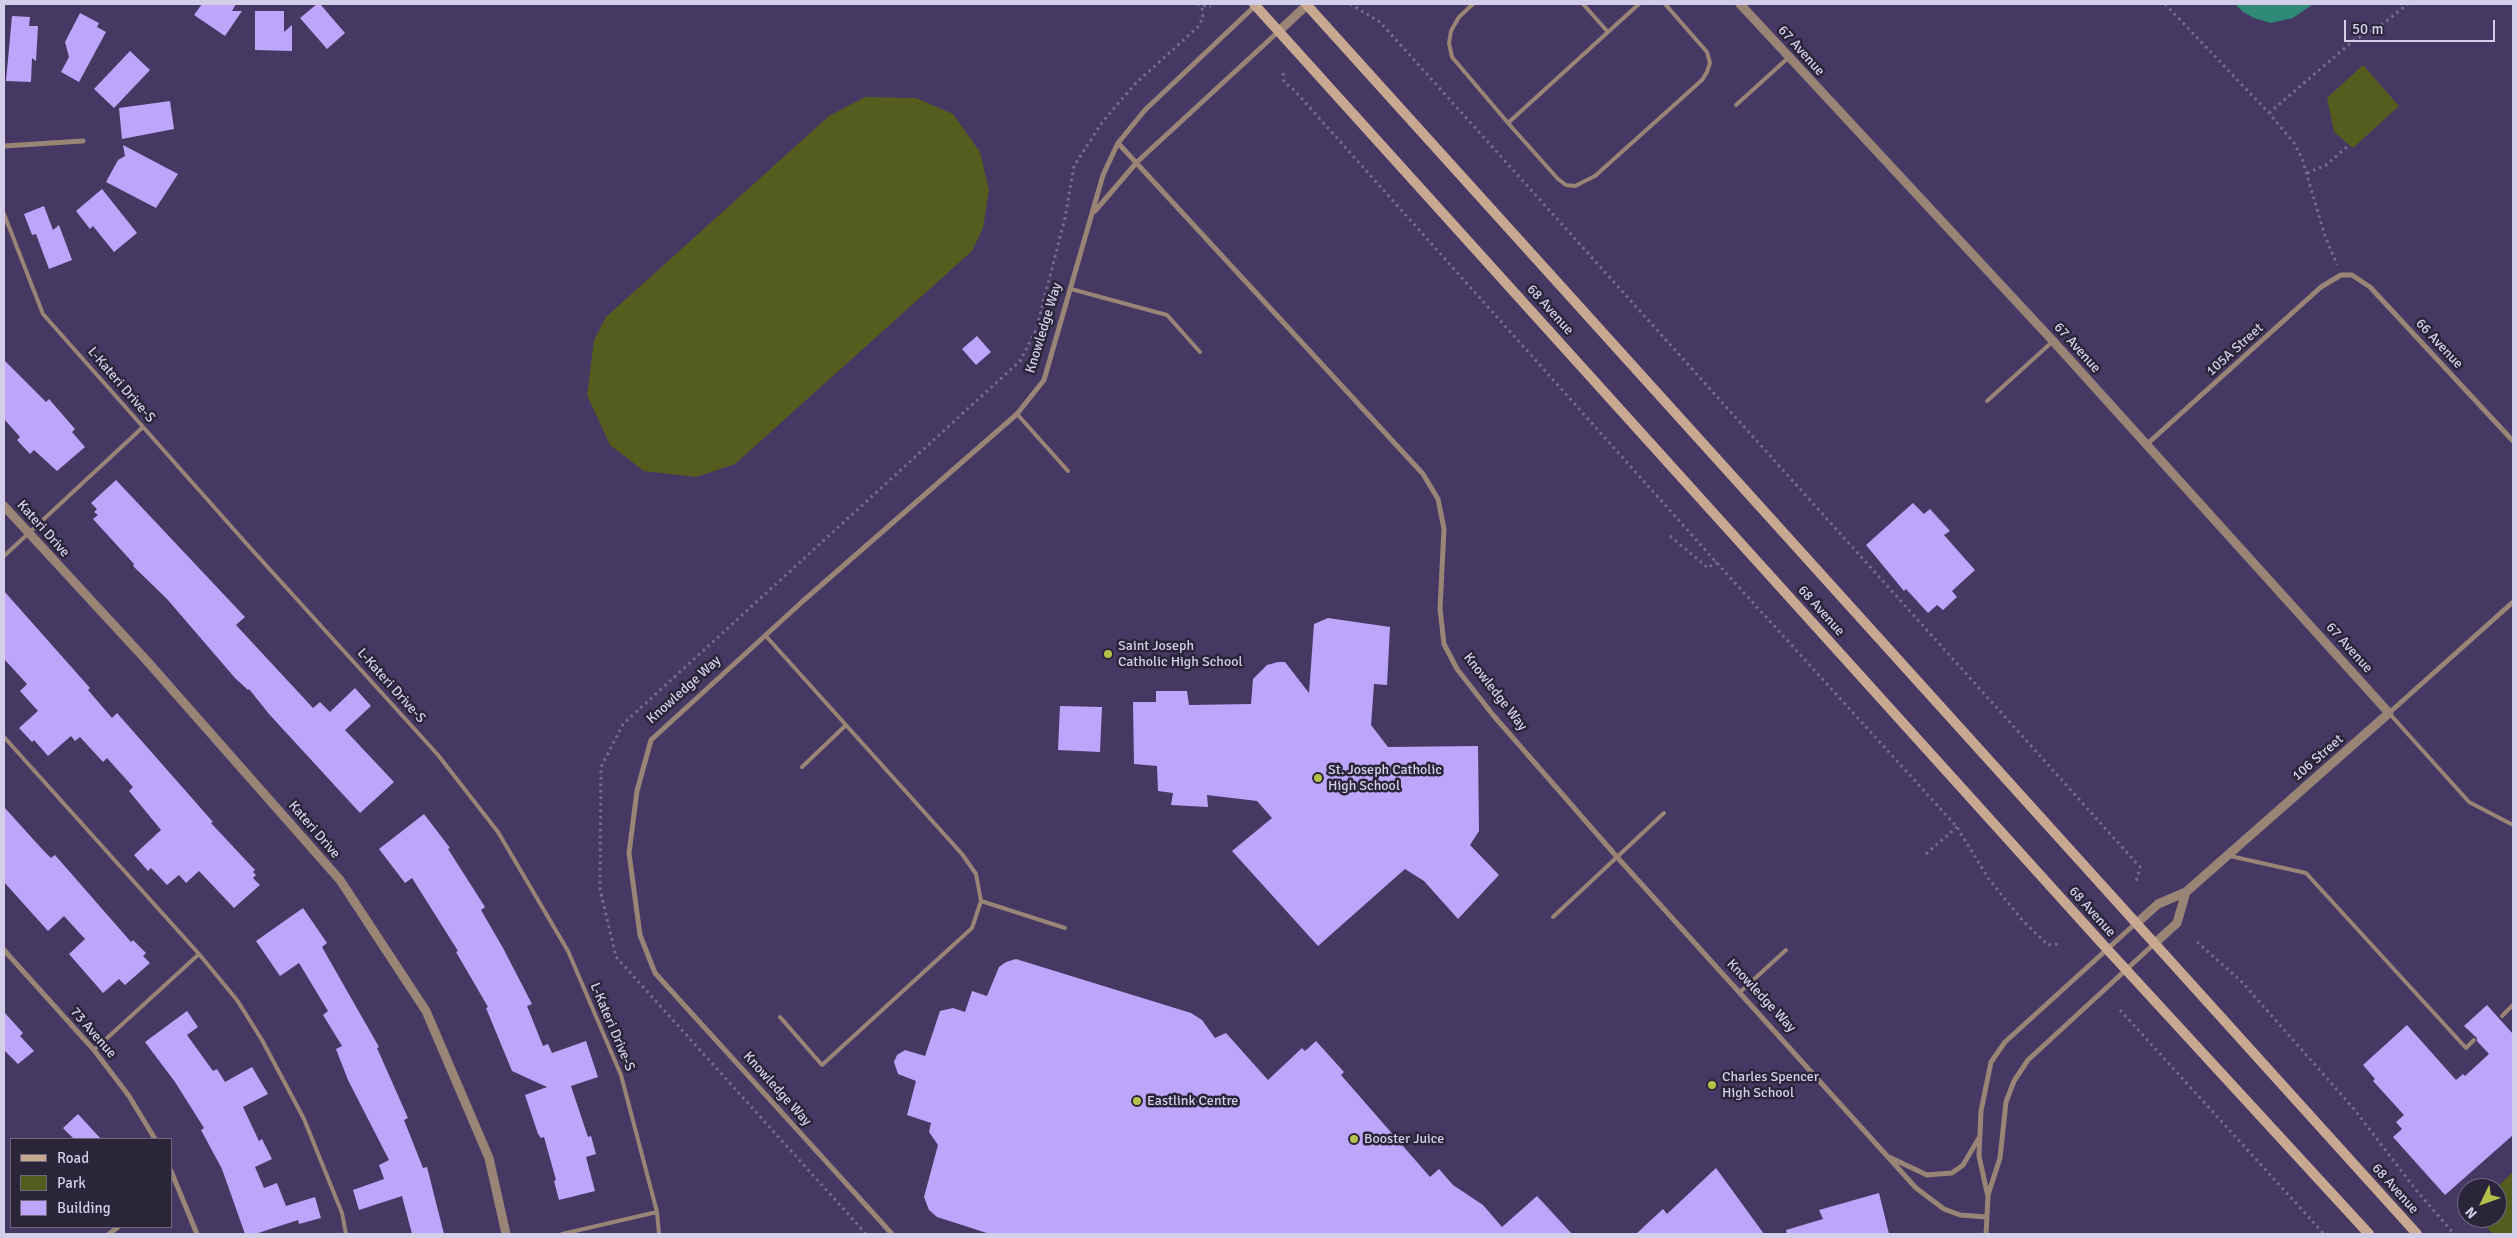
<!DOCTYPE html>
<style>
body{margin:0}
#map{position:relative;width:2517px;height:1238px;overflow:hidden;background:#453964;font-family:Signika,sans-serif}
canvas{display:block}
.frame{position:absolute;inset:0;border:5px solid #d4cfe9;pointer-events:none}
.legend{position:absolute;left:10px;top:1138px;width:162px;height:90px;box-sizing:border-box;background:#2a2539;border:1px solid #6e697f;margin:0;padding:6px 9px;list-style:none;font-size:15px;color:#d4cfe9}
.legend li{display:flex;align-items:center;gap:10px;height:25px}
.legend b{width:25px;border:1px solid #6e697f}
.north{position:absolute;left:2457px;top:1178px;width:50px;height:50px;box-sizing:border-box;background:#2a2539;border:1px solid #6e697f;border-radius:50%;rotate:228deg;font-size:14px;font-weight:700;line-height:20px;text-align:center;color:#d4cfe9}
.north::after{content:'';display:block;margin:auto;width:18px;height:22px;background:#b4c24b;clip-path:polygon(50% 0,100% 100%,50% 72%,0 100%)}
.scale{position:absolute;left:2344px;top:20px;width:151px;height:22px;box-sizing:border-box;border:2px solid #d4cfe9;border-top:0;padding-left:6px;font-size:15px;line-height:18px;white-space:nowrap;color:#d4cfe9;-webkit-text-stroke:4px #2a2539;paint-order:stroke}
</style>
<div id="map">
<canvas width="2517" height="1238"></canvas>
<div class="frame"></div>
<ul class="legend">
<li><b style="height:6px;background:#c9a892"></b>Road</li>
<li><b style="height:14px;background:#545c1e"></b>Park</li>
<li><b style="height:14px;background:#bca5fb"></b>Building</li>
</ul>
<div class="north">N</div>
<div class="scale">50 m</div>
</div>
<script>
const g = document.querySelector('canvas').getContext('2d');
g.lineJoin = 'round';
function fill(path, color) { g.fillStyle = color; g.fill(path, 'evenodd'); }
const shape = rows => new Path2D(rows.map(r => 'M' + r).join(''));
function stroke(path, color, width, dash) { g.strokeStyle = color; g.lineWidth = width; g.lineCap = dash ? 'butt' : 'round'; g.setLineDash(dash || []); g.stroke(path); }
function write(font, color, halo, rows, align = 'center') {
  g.font = font + ' Signika,sans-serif'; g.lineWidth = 5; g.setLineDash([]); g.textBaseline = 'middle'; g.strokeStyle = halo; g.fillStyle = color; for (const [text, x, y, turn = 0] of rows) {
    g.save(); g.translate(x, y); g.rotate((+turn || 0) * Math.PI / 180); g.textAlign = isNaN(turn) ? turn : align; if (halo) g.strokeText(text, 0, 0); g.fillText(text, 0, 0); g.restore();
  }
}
const green = shape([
 [2363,65,2399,106,2353,148,2334,132,2327,98],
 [865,97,916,98,953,114,980,152,989,190,983,228,972,251,735,464,696,477,644,471,610,445,587,395,594,340,606,317,829,116],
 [2513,1172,2513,1234,2493,1234,2478,1218,2497,1218,2496,1188]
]);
const water = shape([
 [2235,4,2313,4,2293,18,2271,23,2254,18,2243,12]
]);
const building = shape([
 [202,4,236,4,232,11,242,11,225,36,194,15],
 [317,4,320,4,345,33,327,49,300,18],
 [255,11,284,11,284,32,292,25,292,51,255,50],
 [80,13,99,23,97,27,106,32,79,82,61,72,69,57,65,42],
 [12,16,30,17,29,26,38,26,36,61,32,58,31,82,6,81],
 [130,51,150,70,114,108,94,89],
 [170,101,174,129,122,139,119,108],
 [123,145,178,174,156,208,106,182,118,160,125,156],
 [102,189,137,233,114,252,93,226,90,229,76,211],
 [44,206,53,230,59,225,72,260,49,269,36,234,32,235,24,214],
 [977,336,991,352,976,365,962,349],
 [4,360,46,402,49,399,75,429,72,432,85,447,57,471,34,450,30,454,17,440,20,437,4,419],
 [116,480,245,617,236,625,313,708,320,702,330,712,355,688,371,706,345,730,394,782,360,813,269,714,249,689,248,690,235,678,167,599,133,566,134,564,93,519,98,515,94,512,97,509,91,503],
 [1913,503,1924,514,1930,509,1950,531,1944,535,1975,570,1952,591,1957,597,1943,610,1937,605,1928,613,1906,589,1904,591,1866,545],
 [4,591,90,688,88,690,112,718,117,713,213,822,211,823,255,870,253,872,256,875,253,878,260,885,234,908,199,871,186,883,179,875,167,885,151,868,148,871,134,855,161,830,129,791,133,787,107,758,103,762,80,737,75,741,71,736,48,756,34,740,32,742,19,728,38,711,20,691,27,684,4,659],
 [1328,618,1390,627,1387,685,1374,684,1371,725,1388,747,1478,746,1479,831,1470,845,1499,875,1458,919,1424,881,1405,869,1318,946,1232,851,1272,818,1257,801,1207,795,1208,807,1171,805,1173,793,1158,791,1157,766,1134,764,1133,702,1156,702,1156,691,1187,691,1189,705,1251,704,1253,679,1267,665,1278,662,1285,662,1309,693,1314,624],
 [1060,706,1102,707,1100,752,1058,750],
 [4,807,42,849,51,858,55,855,131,942,133,940,146,953,143,956,150,963,125,985,119,979,103,993,69,954,85,939,64,916,48,931,4,882],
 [424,814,450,848,448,849,485,907,481,910,503,948,532,1004,527,1006,543,1046,548,1044,552,1053,586,1041,598,1077,571,1086,588,1137,591,1136,596,1154,586,1157,595,1191,559,1200,554,1181,556,1180,544,1137,541,1138,538,1134,525,1095,547,1087,512,1071,486,1008,488,1007,456,952,458,951,412,878,405,883,379,849],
 [303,908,327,943,322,947,379,1047,377,1048,408,1118,404,1120,423,1168,427,1167,444,1234,412,1234,402,1196,359,1210,353,1190,384,1179,379,1165,389,1160,348,1080,336,1049,342,1046,323,1015,328,1011,299,963,280,976,256,941],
 [1016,959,1191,1013,1202,1020,1215,1038,1226,1033,1268,1080,1302,1048,1305,1051,1316,1041,1344,1072,1341,1075,1430,1177,1439,1169,1453,1185,1483,1205,1502,1227,1537,1196,1572,1234,990,1234,937,1217,929,1210,924,1197,938,1145,929,1132,931,1123,907,1115,916,1081,898,1074,894,1062,897,1055,905,1050,925,1056,940,1011,953,1008,965,1012,972,991,987,996,999,967,1006,962],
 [2487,1005,2513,1034,2513,1135,2445,1195,2393,1137,2402,1129,2396,1122,2404,1115,2373,1081,2375,1079,2363,1065,2407,1025,2456,1080,2463,1074,2465,1076,2489,1054,2477,1041,2477,1038,2464,1026],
 [187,1011,198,1027,187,1035,213,1071,217,1069,225,1082,252,1067,268,1094,243,1107,259,1141,262,1139,272,1159,255,1167,264,1188,277,1183,286,1206,315,1197,321,1218,299,1224,298,1220,255,1234,245,1234,222,1169,201,1130,204,1128,175,1082,145,1042],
 [4,1012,23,1033,20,1036,34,1051,18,1064,4,1050],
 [78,1114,101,1139,74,1139,63,1128],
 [1716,1168,1764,1234,1636,1234,1663,1209,1667,1214],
 [1879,1193,1889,1234,1787,1234,1786,1230,1823,1219,1819,1210]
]);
const path = shape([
 [1197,4,1211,7],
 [1350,4,1380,22,2140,867,2136,882],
 [2165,4,2269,113,2294,143,2302,158,2325,236,2337,265],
 [1283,73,1284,82,1294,90,1716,562,1957,827,1988,878,2023,921,2048,945,2059,944],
 [2269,113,2353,41,2380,26,2408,4],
 [2307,173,2326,165,2349,145],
 [1670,536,1708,568,1716,562],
 [1926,854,1957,827],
 [2197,942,2241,981,2354,1109,2416,1190,2454,1234],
 [2120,1010,2324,1234],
 [866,1234,616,957,600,889,601,767,623,724,1020,361,1036,330,1065,218,1074,166,1103,121,1136,83,1199,26,1203,17,1202,5]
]);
const service = shape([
 [1473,4,1459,17,1451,31,1449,43,1452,57,1508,123,1608,32],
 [1583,4,1608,32,1639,4],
 [1736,105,1788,58],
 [1508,123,1558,179,1566,185,1575,186,1595,176,1702,80,1707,72,1710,63,1707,52,1665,4],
 [4,214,43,314,245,542,438,755,498,832,568,951,621,1075,657,1212,659,1234],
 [1071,289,1167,315,1200,352],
 [1987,401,2052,342],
 [1017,414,1068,471],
 [4,556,143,427],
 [765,635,962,854,976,874,981,901,972,928,822,1065,780,1017],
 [2389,713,2469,802,2513,825],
 [4,737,199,954,237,1000,262,1040,304,1119,342,1213,346,1234],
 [802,767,846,725],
 [2230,856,2306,873,2466,1048,2474,1040],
 [981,901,1065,928],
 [1553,917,1664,813],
 [1739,993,1786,950],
 [2502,1016,2513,1005],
 [94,1050,199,954],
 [562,1234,657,1212]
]);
const minor = shape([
 [1118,143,1423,474,1438,499,1444,529,1440,609,1444,644,1457,669,1493,715,1617,857,1916,1188,1944,1209,1960,1215,1987,1217],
 [4,146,83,141],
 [1095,211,1137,162,1279,31],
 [2146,445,2321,287,2341,275,2352,275,2370,287,2513,441],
 [2389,713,2513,602],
 [4,950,94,1050,129,1096,155,1139],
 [1889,1157,1927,1175,1952,1173,1963,1165,1979,1138],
 [171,1171,197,1234],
 [1988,1195,2000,1158,2006,1102,2014,1081,2028,1060,2154,944],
 [109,1234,118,1227],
 [892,1234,655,973,640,935,629,853,637,791,651,740,803,601,1017,414,1044,380,1103,175,1118,143,1145,110,1256,5],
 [1986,1234,1988,1197,1979,1156,1981,1111,1991,1062,2005,1042,2136,923]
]);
const tertiary = shape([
 [1740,4,2053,341,2389,713,2186,892,2177,923,2154,944],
 [1279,31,1308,4],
 [4,506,147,661,340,880,426,1011,489,1158,506,1234],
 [2137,923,2158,904,2186,892]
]);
const secondary = shape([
 [1254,4,2107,949,2369,1234],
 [1306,4,2417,1234]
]);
const markers = [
 [1108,654,5,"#b4c24b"],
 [1318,778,5,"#b4c24b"],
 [1712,1085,5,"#b4c24b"],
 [1137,1101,5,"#b4c24b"],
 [1354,1139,5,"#b4c24b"]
];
const streetNames = [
 ["67 Avenue",1801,51,48],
 ["68 Avenue",1550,310,48],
 ["Knowledge Way",1044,328,-73],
 ["66 Avenue",2439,344,47],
 ["67 Avenue",2077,348,48],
 ["105A Street",2235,350,-42],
 ["L-Kateri Drive-S",121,385,49],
 ["Kateri Drive",43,529,48],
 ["68 Avenue",1821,611,48],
 ["67 Avenue",2349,648,48],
 ["L-Kateri Drive-S",391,686,48],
 ["Knowledge Way",684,690,-42],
 ["Knowledge Way",1495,692,52],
 ["106 Street",2318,758,-41],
 ["Kateri Drive",314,830,49],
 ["68 Avenue",2092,912,48],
 ["Knowledge Way",1761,996,47],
 ["L-Kateri Drive-S",612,1027,67],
 ["73 Avenue",93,1033,49],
 ["Knowledge Way",777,1089,48],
 ["68 Avenue",2395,1189,48]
];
const poiNames = [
 ["Saint Joseph",1118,646],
 ["Catholic High School",1118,662],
 ["St. Joseph Catholic",1328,770],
 ["High School",1328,786],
 ["Charles Spencer",1722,1077],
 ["High School",1722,1093],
 ["Eastlink Centre",1147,1101],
 ["Booster Juice",1364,1139]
];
fill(green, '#545c1e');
fill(water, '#2e8a76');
fill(building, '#bca5fb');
stroke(path, '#756c91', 3, [2.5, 4]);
stroke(service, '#998476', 4);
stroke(minor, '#998476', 5);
stroke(tertiary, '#998476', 9);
stroke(secondary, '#c9a892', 10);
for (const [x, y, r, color] of markers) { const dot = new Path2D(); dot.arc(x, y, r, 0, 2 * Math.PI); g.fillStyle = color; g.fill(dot); stroke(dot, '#2a2539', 2); }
write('14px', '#d4cfe9', '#2a2539', streetNames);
write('14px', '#d4cfe9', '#2a2539', poiNames, 'left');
</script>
